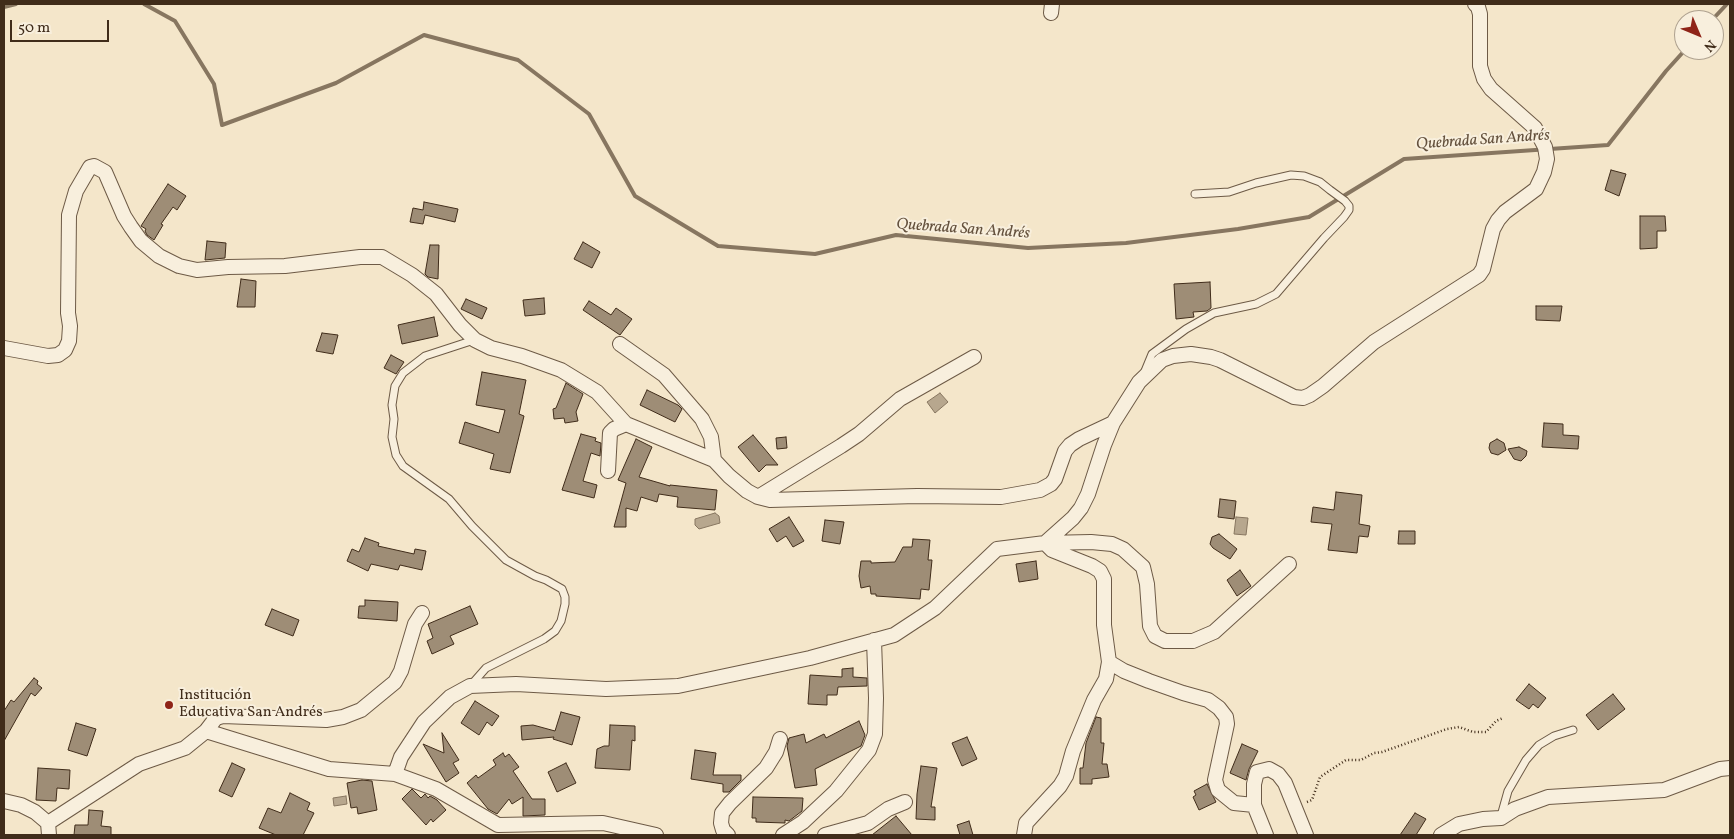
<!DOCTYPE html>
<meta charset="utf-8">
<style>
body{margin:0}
#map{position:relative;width:1734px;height:839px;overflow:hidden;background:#f4e6ca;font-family:Vollkorn,serif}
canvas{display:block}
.frame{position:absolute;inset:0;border:5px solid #402c1a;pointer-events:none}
.north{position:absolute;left:1674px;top:10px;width:50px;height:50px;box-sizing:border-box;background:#f8efdd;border:1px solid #aea18f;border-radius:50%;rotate:135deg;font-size:14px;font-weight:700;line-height:20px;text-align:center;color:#402c1a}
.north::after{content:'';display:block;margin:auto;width:18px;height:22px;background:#8f2418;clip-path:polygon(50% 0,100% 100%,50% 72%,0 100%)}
.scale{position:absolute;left:10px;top:20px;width:99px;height:22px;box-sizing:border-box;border:2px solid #402c1a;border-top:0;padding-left:6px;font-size:15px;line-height:18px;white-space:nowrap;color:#402c1a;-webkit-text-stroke:4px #f8efdd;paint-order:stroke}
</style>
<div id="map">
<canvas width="1734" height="839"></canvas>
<div class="frame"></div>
<div class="north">N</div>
<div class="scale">50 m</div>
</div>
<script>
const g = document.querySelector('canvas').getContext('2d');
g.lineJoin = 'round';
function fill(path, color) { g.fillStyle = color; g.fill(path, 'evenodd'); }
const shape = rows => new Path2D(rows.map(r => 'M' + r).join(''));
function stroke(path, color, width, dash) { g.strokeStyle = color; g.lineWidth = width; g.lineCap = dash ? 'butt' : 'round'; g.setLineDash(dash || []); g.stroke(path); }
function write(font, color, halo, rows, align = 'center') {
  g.font = font + ' Vollkorn,serif'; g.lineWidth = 4; g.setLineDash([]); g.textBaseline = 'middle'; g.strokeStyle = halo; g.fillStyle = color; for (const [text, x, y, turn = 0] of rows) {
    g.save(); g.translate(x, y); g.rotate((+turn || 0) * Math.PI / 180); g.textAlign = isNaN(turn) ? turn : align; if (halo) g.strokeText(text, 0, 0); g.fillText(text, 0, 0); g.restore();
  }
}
const water = shape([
 [940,393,948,402,935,413,927,402,940,393],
 [715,513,719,516,720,523,699,529,695,525,695,519,715,513],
 [1236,517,1248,518,1246,535,1234,534,1236,517],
 [346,796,347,804,334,806,333,798,346,796]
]);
const stream = shape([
 [144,4,175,21,214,84,222,125,336,83,424,35,518,60,589,114,635,196,718,246,815,254,896,235,1028,248,1126,243,1238,229,1309,217,1404,159,1608,145,1666,71,1685,50],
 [4,7,16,4],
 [1712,20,1727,4]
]);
const building = shape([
 [1611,170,1626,174,1619,196,1605,190,1611,170],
 [168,184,186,196,177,210,173,207,161,224,163,225,154,240,147,235,145,231,146,229,141,226,168,184],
 [424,202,458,209,455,222,425,215,423,224,410,222,413,208,423,210,424,202],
 [1640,216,1665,216,1666,231,1657,231,1657,248,1640,249,1640,216],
 [207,241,226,243,225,258,205,260,207,241],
 [583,242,600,252,592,268,574,259,583,242],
 [430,245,439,245,438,279,428,277,425,274,430,245],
 [241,279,256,281,255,307,237,307,241,279],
 [1210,282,1211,308,1207,311,1193,312,1194,317,1176,319,1174,284,1210,282],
 [544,298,545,314,525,316,523,300,544,298],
 [466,299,487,308,482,319,461,309,466,299],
 [589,301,611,315,616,308,632,319,620,335,583,310,589,301],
 [1536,306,1562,306,1560,321,1536,320,1536,306],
 [434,317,438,336,402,344,398,325,434,317],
 [322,333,338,335,333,354,316,351,322,333],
 [391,355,404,362,396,374,384,368,391,355],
 [482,372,526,380,519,414,524,416,510,473,490,469,494,454,459,443,465,422,499,433,505,410,476,405,482,372],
 [566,383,583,394,576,412,578,421,565,423,564,418,554,419,553,409,556,408,566,383],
 [647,390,678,405,682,409,675,422,640,405,647,390],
 [1544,423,1563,424,1563,435,1579,436,1578,449,1542,447,1544,423],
 [581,434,596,438,595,441,601,443,600,456,591,453,583,481,597,485,594,498,562,490,581,434],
 [753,435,778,465,766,465,759,472,738,447,753,435],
 [786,437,787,448,777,449,776,438,786,437],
 [636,439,652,447,639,477,670,486,670,485,717,490,715,510,677,507,678,497,659,494,657,502,641,497,637,511,626,508,626,527,614,527,626,483,618,480,636,439],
 [1497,439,1504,443,1506,450,1498,455,1491,453,1489,448,1490,443,1497,439],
 [1519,447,1527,451,1526,456,1521,461,1514,459,1508,449,1519,447],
 [1336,492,1362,495,1359,524,1370,526,1368,537,1359,536,1357,553,1328,550,1332,524,1311,522,1313,507,1334,510,1336,492],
 [1220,499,1236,501,1234,519,1218,517,1220,499],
 [789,517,804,541,793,547,786,536,777,542,769,529,789,517],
 [825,520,844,522,840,544,822,541,825,520],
 [1399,531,1415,531,1415,544,1398,544,1399,531],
 [1219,534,1237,549,1230,559,1213,548,1210,544,1212,537,1219,534],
 [365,538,379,543,378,546,414,554,415,549,426,551,422,570,400,565,398,570,371,564,368,571,347,561,352,549,359,552,365,538],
 [913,539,930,540,928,560,932,560,929,590,921,589,920,599,876,596,876,594,871,594,870,586,861,588,859,576,861,561,871,561,871,563,895,562,903,547,912,547,913,539],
 [1036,561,1038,579,1019,582,1016,564,1036,561],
 [1240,570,1251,586,1237,596,1227,580,1240,570],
 [365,600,398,602,397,621,358,618,359,606,365,606,365,600],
 [470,606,478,624,450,636,454,644,432,654,427,641,433,638,428,624,470,606],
 [272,609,299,620,293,636,265,625,272,609],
 [853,668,853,677,867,678,867,686,838,687,837,695,827,695,827,705,808,704,810,675,842,677,842,669,853,668],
 [34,678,38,681,37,684,42,688,35,696,31,693,4,741,4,711,11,700,14,702,34,678],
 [1529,684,1546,698,1538,708,1533,704,1529,709,1516,700,1529,684],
 [1613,694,1625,709,1598,730,1586,715,1613,694],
 [475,701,499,716,492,726,487,722,479,735,461,723,475,701],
 [561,712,580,717,572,745,553,739,554,737,522,740,521,726,533,725,555,731,561,712],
 [1096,717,1101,718,1101,743,1104,743,1102,764,1107,764,1109,777,1092,779,1092,784,1080,784,1080,768,1083,768,1086,743,1096,717],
 [859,721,865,735,861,746,815,769,817,785,795,788,787,746,789,738,804,734,806,743,824,734,826,738,859,721],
 [76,723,96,729,87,756,68,750,76,723],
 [610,725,635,726,635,741,632,740,630,770,595,768,597,749,604,746,609,746,610,725],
 [442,733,459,760,453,763,459,773,446,782,423,744,444,753,442,733],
 [967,737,977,759,962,766,952,743,967,737],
 [1242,744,1258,751,1249,769,1246,780,1230,773,1242,744],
 [695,750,716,753,713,775,741,775,741,780,729,792,723,792,723,784,691,779,695,750],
 [503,753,505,757,509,754,519,767,513,771,532,799,545,799,545,815,523,816,523,797,512,804,509,799,497,814,488,809,467,783,476,775,478,778,496,765,493,760,503,753],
 [232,763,245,769,232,797,219,791,232,763],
 [566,763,576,783,557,792,548,772,566,763],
 [921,766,937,768,931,807,935,807,935,820,916,819,917,794,921,766],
 [38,768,70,770,69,789,57,788,56,801,36,800,38,768],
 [362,780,372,781,377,810,358,814,357,807,351,808,347,783,362,780],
 [1207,784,1216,802,1199,810,1193,797,1196,795,1194,791,1207,784],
 [412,789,421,798,425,794,428,798,430,796,437,800,446,810,433,822,431,819,426,825,402,799,412,789],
 [290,793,310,803,307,810,314,813,303,835,276,835,259,828,268,808,281,813,290,793],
 [753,797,803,798,802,811,789,821,785,820,785,823,756,822,756,818,752,818,753,797],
 [89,810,103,811,101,826,111,827,111,835,74,835,75,825,88,825,89,810],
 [1415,813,1426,819,1416,835,1400,835,1415,813],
 [896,816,912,835,872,835,896,816],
 [969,821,973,835,960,835,957,825,969,821]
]);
const path = shape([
 [1307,802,1312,800,1320,777,1346,760,1361,760,1374,753,1382,752,1447,729,1459,727,1473,732,1486,732,1496,721,1503,718]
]);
const lane = shape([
 [1145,371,1152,354,1186,329,1214,313,1256,304,1276,294,1324,238,1344,217,1349,210,1349,206,1345,201,1330,190,1320,182,1304,176,1291,175,1256,183,1229,192,1195,194],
 [471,685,486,668,544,639,555,631,561,621,565,604,565,597,562,589,546,580,535,576,506,560,472,526,449,499,403,466,396,455,392,437,394,419,392,405,395,386,403,373,425,356,474,340],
 [1501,816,1508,791,1526,760,1539,745,1554,736,1573,730]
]);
const street = shape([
 [1051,13,1052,4],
 [620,344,664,375,702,419,711,437,714,460],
 [4,348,48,356,58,355,65,350,69,341,70,326,68,313,69,215,76,191,90,167,94,166,105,172,124,216,131,227,141,241,159,256,179,266,197,270,228,267,285,266,360,257,382,257,412,275,436,294,460,325,475,340,491,348,522,356,561,370,597,392,626,424,714,460,729,476,747,491,758,497,770,500,917,496,1001,497,1040,490,1051,484,1055,479,1065,451,1070,445,1079,439,1113,423],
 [608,471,610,433,614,429,626,424],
 [758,497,841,446,859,434,900,399,974,357],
 [1045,543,1073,518,1081,508,1088,494,1104,445,1113,423,1139,382,1162,360,1173,356,1191,354,1211,357,1220,360,1294,397,1303,398,1310,395,1323,386,1374,342,1479,275,1483,269,1493,229,1498,220,1505,212,1536,189,1544,172,1547,159,1545,147,1535,128,1491,89,1484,79,1480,66,1480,14,1478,7,1475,4],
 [1045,543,1052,550,1092,566,1100,571,1104,579,1104,625,1109,662,1124,671,1149,681,1183,693,1208,700,1219,708,1226,717,1227,724,1215,780,1218,790,1234,803,1254,805,1254,784,1257,772,1269,769,1278,774,1285,783,1306,835],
 [206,731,216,718,223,716,326,720,343,717,361,710,395,682,401,671,415,624,422,613],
 [395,774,436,789,498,825,603,823,656,835],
 [4,801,21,805,35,812,48,823,49,835],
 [1254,805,1266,835],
 [48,823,139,764,185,748,206,731,329,769,395,774,401,757,424,722,450,697,470,686,516,684,606,689,678,686,810,658,894,635,935,608,997,549,1045,543,1091,542,1112,544,1123,549,1143,567,1147,584,1150,626,1155,636,1165,641,1193,641,1214,632,1289,564],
 [728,835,723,830,721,823,722,813,730,803,766,768,776,752,780,739],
 [783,835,803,822,836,791,869,750,875,734,876,698,874,640],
 [825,835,868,823,888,809,905,802],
 [1024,835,1026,823,1060,786,1066,776,1073,751,1094,700,1106,679,1109,662],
 [1441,835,1459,824,1483,819,1501,818,1515,809,1548,797,1664,790,1720,769,1730,768]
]);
const markers = [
 [169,705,5,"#8f2418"]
];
const poiNames = [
 ["Institución",179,696],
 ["Educativa San Andrés",179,713]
];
const waterNames = [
 ["Quebrada San Andrés",1483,141,-4],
 ["Quebrada San Andrés",963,230,4]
];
fill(water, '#b7a78e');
stroke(water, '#877660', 1);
stroke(stream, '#877660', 4);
fill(building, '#9e8d76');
stroke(building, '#402c1a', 1);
stroke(lane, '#6d5a46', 9);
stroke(street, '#6d5a46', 16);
stroke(path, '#402c1a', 2.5, [1, 2.5]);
stroke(lane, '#f8efdd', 7);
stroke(street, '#f8efdd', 14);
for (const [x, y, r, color] of markers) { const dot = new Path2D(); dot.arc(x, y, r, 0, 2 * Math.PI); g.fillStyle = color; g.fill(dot); stroke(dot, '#f8efdd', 2); }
write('15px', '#402c1a', '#f8efdd', poiNames, 'left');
write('italic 16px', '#64513d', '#f8efdd', waterNames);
</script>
